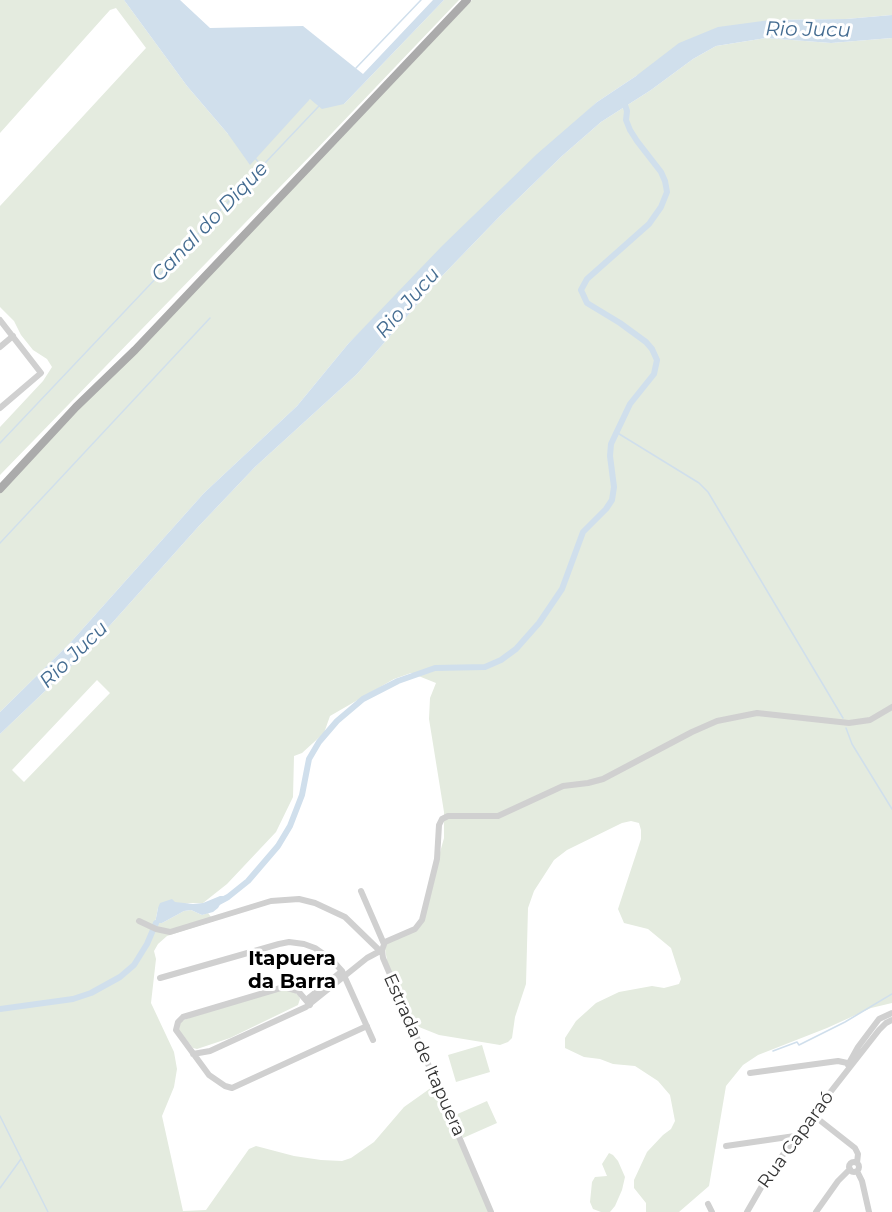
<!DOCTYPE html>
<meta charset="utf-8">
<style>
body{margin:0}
canvas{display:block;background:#fff}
</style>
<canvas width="892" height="1212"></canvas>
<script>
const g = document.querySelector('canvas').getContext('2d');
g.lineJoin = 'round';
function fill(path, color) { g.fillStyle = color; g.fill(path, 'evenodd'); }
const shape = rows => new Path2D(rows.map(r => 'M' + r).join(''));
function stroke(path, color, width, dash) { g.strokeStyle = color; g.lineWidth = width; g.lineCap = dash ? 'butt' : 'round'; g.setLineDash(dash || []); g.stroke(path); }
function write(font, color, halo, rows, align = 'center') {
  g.font = font + ' Montserrat,sans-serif'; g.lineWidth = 6; g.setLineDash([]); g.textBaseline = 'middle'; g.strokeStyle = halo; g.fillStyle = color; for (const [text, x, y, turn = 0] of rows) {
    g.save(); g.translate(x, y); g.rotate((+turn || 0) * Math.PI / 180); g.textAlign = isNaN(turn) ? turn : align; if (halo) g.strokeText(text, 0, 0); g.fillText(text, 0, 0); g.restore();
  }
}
const green = shape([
 [0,0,124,0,187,86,228,134,310,99,344,104,444,0,459,0,313,153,0,475,0,427,43,381,52,367,47,359,33,350,21,335,14,321,0,307,0,206,146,48,116,8,110,10,0,133],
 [472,0,892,0,892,15,846,19,770,20,636,76,597,102,348,344,297,406,204,493,70,643,0,712,0,488,320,160],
 [766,38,831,43,892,38,892,1003,871,1008,827,1028,758,1055,743,1065,726,1086,709,1186,679,1212,646,1212,646,1203,634,1188,634,1180,647,1152,663,1135,671,1129,675,1121,670,1095,658,1081,635,1066,613,1064,600,1059,584,1057,565,1048,565,1038,576,1021,596,1003,619,992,652,986,664,988,679,984,681,979,671,948,648,929,624,923,618,909,641,839,641,830,639,823,631,821,622,823,567,850,554,860,534,891,528,908,526,984,515,1017,512,1038,508,1042,500,1045,439,1035,414,1025,388,966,385,949,388,942,419,928,444,838,444,812,429,719,430,698,436,683,411,673,394,679,330,716,324,733,302,753,294,756,293,797,276,832,227,884,203,903,190,903,158,908,155,923,162,923,184,911,191,910,202,915,208,913,214,921,167,936,158,944,154,951,156,959,151,1003,174,1052,177,1069,174,1087,162,1116,183,1211,206,1210,249,1149,256,1146,294,1156,321,1160,342,1161,351,1158,374,1142,404,1107,435,1085,445,1107,442,1114,447,1114,492,1212,0,1212,0,734,87,651,198,527,255,467,357,374,442,276,500,216,562,156,601,122,651,90,693,59,716,46],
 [97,680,110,693,24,782,12,770],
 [285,989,291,989,299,996,300,999,298,1005,230,1038,197,1049,193,1048,179,1030,180,1022,198,1014],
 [482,1045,490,1072,456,1082,448,1055],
 [487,1101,497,1123,463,1138,453,1116],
 [609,1153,613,1155,618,1161,625,1177,622,1190,615,1206,610,1212,601,1212,593,1209,590,1202,592,1182,595,1177,607,1176,602,1164]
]);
const water = shape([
 [124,0,180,0,210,28,303,26,363,74,433,0,444,0,344,104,322,109,310,99,250,165,228,134,187,86],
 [892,15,892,38,831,43,766,38,716,46,693,59,651,90,601,122,562,156,500,216,442,276,357,374,255,467,198,527,87,651,0,734,0,712,70,643,204,493,297,406,348,344,442,246,537,154,597,102,636,76,679,43,718,27,770,20,846,19],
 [220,896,225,896,218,908,213,912,202,915,191,910,184,911,162,923,155,923,158,908,160,903,172,899,175,902,193,904,203,903]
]);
const stream = shape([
 [356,68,421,0],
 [255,158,262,166],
 [616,432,699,483,708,492,843,718],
 [0,443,319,106],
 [0,543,210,318],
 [846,728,852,744,892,809],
 [773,1051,797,1042,799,1045,845,1022,892,994],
 [0,1116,48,1212],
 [0,1188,21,1159]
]);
const canal = shape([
 [215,904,228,897,248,881,278,846,290,826,302,795,309,759,319,742,337,721,363,699,398,681,435,668,485,667,501,660,516,649,539,623,562,589,583,532,606,509,612,500,614,487,610,456,611,444,630,404,654,374,657,360,652,349,646,342,620,323,587,303,581,290,587,279,649,224,661,207,667,192,665,181,661,172,637,141,630,130,626,120,627,111,624,102],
 [0,1009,73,999,91,993,120,977,134,965,147,944,156,923]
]);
const minor = shape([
 [0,320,41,373,0,408],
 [0,347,13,336],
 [361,891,384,944],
 [139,921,156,929,170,932,271,901,299,899,315,903,345,917,379,950],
 [160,978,279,944,289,942,304,944,315,948,332,960,342,971,373,1040],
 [306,1000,342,971],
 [310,1005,298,991,284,987,183,1017,178,1022,176,1030,209,1075,225,1086,232,1088,367,1026],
 [193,1054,210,1051,306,1007,367,958,382,950],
 [848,1065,858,1047,879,1019,892,1013],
 [750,1073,838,1061,852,1064],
 [813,1115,855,1148,858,1154,857,1163],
 [726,1146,795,1136],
 '849 1167a5 5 0 1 1 10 0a5 5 0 1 1-10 0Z',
 [857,1171,862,1181,869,1212],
 [708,1204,712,1212],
 [491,1212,383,958,382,950,385,942,415,929,422,920,437,859,439,825,442,819,448,816,498,816,563,786,588,783,603,779,692,732,717,721,757,713,849,723,870,720,892,707],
 [747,1212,766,1179,796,1136,879,1030,886,1023,892,1020],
 [816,1212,838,1181,850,1169]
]);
const major = shape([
 [0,489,76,407,135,350,467,0]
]);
const streetNames = [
 ["Estrada de Itapuera",424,1055,66],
 ["Rua Caparaó",796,1140,-54]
];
const waterNames = [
 ["Rio Jucu",808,30,1],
 ["Canal do Dique",210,222,-46],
 ["Rio Jucu",408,303,-49],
 ["Rio Jucu",74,655,-44]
];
const neighbourhoodNames = [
 ["Itapuera",292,959],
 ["da Barra",292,982]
];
fill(green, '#e4ebdf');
fill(water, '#d0dfec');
stroke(stream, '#d0dfec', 1.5);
stroke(canal, '#d0dfec', 6);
stroke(minor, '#d0d0d0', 6);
stroke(major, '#ababab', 8);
write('18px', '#333', '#fff', streetNames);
write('italic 20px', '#446c91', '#fff', waterNames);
write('bold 20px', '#000', '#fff', neighbourhoodNames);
</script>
